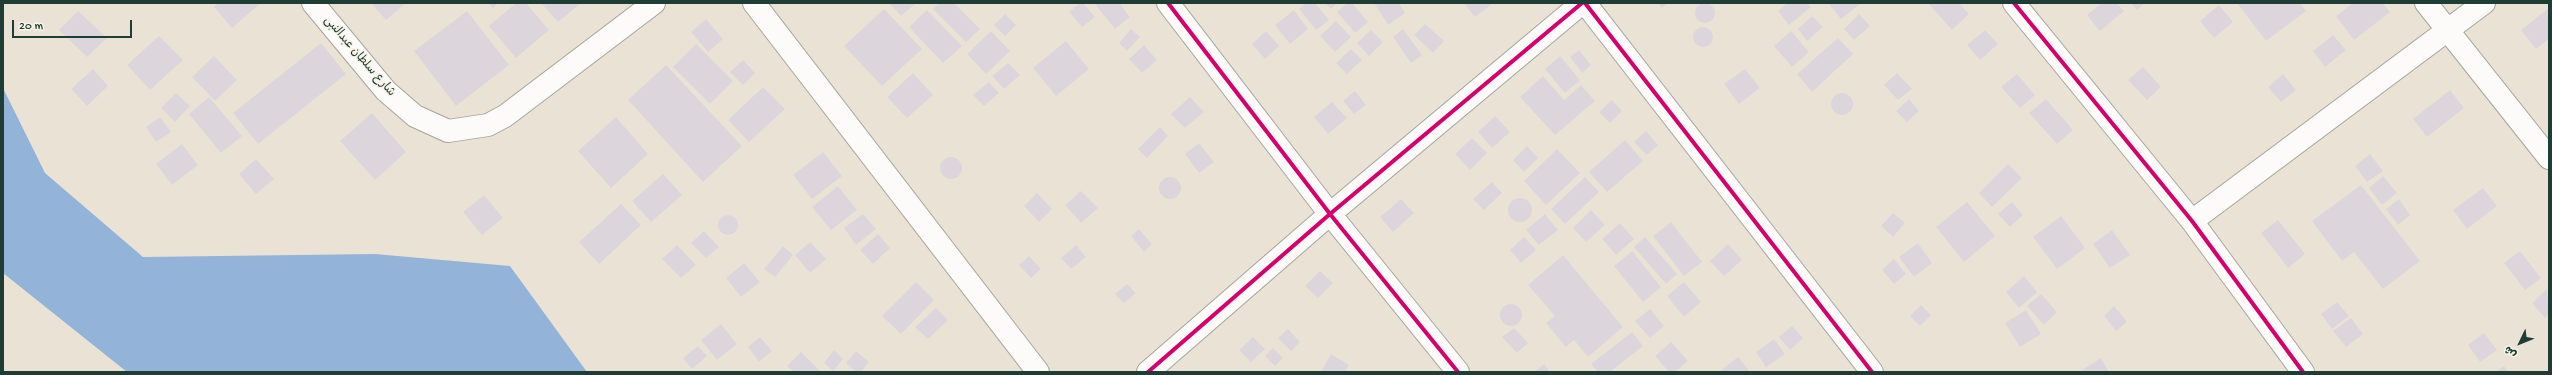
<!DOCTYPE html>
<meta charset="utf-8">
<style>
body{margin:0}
#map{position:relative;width:2552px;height:375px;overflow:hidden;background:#eae3d5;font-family:"Gochi Hand","Playpen Sans Arabic",sans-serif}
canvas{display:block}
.frame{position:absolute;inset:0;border:4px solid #1f3d34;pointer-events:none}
.north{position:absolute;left:2500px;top:323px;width:40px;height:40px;-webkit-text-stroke:3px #f7f3e8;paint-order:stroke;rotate:227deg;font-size:11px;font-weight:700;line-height:16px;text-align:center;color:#1f3d34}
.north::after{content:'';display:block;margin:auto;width:14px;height:18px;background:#1f3d34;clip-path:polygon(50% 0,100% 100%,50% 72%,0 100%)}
.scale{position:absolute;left:12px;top:20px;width:120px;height:18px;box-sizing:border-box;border:2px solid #1f3d34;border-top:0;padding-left:5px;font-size:12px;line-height:14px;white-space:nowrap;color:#1f3d34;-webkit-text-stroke:3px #f7f3e8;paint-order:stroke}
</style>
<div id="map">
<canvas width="2552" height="375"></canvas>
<div class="frame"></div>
<div class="north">ش</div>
<div class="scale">20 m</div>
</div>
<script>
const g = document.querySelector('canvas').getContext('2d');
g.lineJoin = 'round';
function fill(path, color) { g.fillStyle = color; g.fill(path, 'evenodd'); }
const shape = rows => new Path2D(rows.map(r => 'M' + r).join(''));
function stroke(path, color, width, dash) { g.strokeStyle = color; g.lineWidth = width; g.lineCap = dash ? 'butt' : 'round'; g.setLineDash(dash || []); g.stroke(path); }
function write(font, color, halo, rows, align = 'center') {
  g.font = font + ' "Gochi Hand","Playpen Sans Arabic",sans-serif'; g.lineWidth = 3; g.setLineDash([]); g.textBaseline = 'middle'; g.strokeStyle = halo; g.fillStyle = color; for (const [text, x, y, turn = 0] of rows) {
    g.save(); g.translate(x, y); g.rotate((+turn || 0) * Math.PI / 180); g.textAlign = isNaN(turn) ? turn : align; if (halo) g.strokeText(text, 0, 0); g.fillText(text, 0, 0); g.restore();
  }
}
const water = shape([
 [3,88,45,173,143,257,375,254,510,266,587,372,127,372,3,273]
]);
const building = shape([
 '1695 13a10 10 0 1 1 20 0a10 10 0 1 1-20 0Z',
 [218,3,261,3,232,28,214,7],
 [371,3,406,3,386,20],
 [488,3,498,3,493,8],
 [516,3,526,3,549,30,516,58,489,26],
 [541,3,581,3,558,22],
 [889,3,916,3,901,16],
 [939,3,954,3,980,29,966,42,933,9],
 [1080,3,1083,3,1095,17,1082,27,1069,12],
 [1094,3,1119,3,1130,17,1115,29],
 [1306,3,1315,3,1329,20,1316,30,1299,9],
 [1325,3,1337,3,1331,9],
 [1347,3,1352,3,1368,22,1355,33,1337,12],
 [1374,3,1399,3,1405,13,1388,25],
 [1464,3,1489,3,1491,5,1475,17],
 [1658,3,1668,3,1662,8],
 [1787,3,1807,3,1811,7,1789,25,1778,11],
 [1828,3,1858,3,1859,5,1841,19],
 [1928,3,1959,3,1969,14,1952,30],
 [2102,3,2117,3,2124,11,2100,31,2087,15],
 [2131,3,2145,3,2137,10],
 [2237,3,2300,3,2306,11,2266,41],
 [2353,3,2383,3,2390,12,2354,40,2336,16],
 [2219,5,2233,22,2214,38,2200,21],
 [2549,8,2549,39,2536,49,2521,30],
 [884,9,922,49,882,86,844,46],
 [927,10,962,46,943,63,909,27],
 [1294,10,1308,29,1290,44,1275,25],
 [78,11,107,38,87,57,59,30],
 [467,11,509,65,456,106,414,51],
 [1005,14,1016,25,1005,36,994,25],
 [1859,14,1870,26,1854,40,1844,29],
 [1812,16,1823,27,1807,41,1798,29],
 [706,19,723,39,708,52,691,32],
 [1336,21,1351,37,1335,52,1320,36],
 [1425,24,1444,41,1433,53,1414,35],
 '1693 37a10 10 0 1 1 20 0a10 10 0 1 1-20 0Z',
 [1131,29,1140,37,1127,51,1119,43],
 [1403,29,1422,55,1411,63,1393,37],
 [1371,30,1383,42,1369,56,1357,43],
 [1985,30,1998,44,1980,60,1967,45],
 [991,31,1010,51,986,74,967,54],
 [1266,31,1279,46,1265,59,1252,44],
 [1791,31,1809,52,1792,67,1774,46],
 [2333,35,2346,50,2325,67,2313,51],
 [159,36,183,60,150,90,127,65],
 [1838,38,1853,54,1812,92,1797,74],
 [1066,41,1089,69,1056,96,1033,68],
 [321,43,346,74,258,144,233,113],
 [696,44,733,81,710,104,673,67],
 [1144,45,1157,60,1142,73,1129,59],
 [1351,49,1362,60,1347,74,1336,63],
 [1579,50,1591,65,1582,73,1570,57],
 [214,56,237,80,215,101,192,77],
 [1560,56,1580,80,1565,93,1545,69],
 [743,60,755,73,743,85,730,72],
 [1008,63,1020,75,1004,89,992,76],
 [666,65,742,146,703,182,628,100],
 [2143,67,2161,87,2147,100,2128,80],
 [93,69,108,86,87,106,71,89],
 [1745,69,1760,88,1739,104,1724,84],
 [913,73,933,95,907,118,887,97],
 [1897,73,1912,89,1898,100,1884,85],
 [2017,74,2035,95,2020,108,2001,87],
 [2283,74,2296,90,2281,102,2268,87],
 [1543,76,1564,100,1581,85,1595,101,1555,135,1520,97],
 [989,82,999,93,984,106,973,95],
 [763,87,785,109,749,142,728,120],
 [2450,90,2464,108,2427,137,2413,119],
 [1355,91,1366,105,1354,114,1343,101],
 [176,93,190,106,175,122,161,108],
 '1831 104a11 11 0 1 1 22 0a11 11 0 1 1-22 0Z',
 [209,97,242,136,221,153,189,114],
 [1190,97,1204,112,1185,128,1171,114],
 [1909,99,1919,111,1907,122,1896,111],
 [2046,99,2073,130,2057,144,2029,113],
 [1612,100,1622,111,1610,123,1599,112],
 [1332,102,1347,118,1328,134,1314,117],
 [372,113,406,152,375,180,340,141],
 [1495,116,1510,132,1492,148,1478,132],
 [160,117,171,132,156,142,146,127],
 [616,117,648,154,611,188,578,151],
 [1160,127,1168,136,1147,158,1138,149],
 [1646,131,1658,145,1647,155,1634,142],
 [1472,138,1487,153,1470,170,1455,154],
 [1625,140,1643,161,1607,192,1589,172],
 [1199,143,1214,162,1199,173,1185,154],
 [182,144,198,165,172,185,156,164],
 [1527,146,1538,158,1524,172,1513,160],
 [1557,149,1580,173,1546,205,1524,181],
 [823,152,842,176,812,199,793,175],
 [2370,154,2383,171,2367,182,2355,166],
 '940 168a11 11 0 1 1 22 0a11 11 0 1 1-22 0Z',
 [256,159,274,179,256,194,239,174],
 [2008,164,2022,178,1992,207,1979,193],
 [663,174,682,195,651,222,632,201],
 [2383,176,2397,193,2382,205,2369,188],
 [1585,177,1599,192,1565,224,1551,209],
 '1159 188a11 11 0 1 1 22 0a11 11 0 1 1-22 0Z',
 [1492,182,1502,193,1484,210,1473,199],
 [2361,185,2420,261,2383,289,2354,252,2342,261,2312,221],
 [838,186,857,210,831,230,812,207],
 [2483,188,2497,206,2467,229,2453,210],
 [1081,191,1098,208,1081,223,1065,205],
 [1037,193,1052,209,1039,222,1024,206],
 [484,195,503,218,482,235,463,212],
 '1508 210a12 12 0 1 1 24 0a12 12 0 1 1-24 0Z',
 [1401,199,1414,213,1393,232,1380,217],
 [2399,199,2410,215,2398,225,2386,209],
 [1967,202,1995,236,1964,262,1936,227],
 [2012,202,2023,215,2010,227,1998,214],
 [621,204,641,225,599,264,579,242],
 [1591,210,1605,225,1586,242,1573,228],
 [1893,213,1905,223,1893,237,1881,226],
 [863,214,876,229,856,245,844,228],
 [1545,214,1558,230,1539,245,1526,230],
 '718 225a10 10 0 1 1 20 0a10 10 0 1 1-20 0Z',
 [2061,216,2085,248,2057,269,2033,237],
 [2278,220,2305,254,2288,268,2261,233],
 [1671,222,1702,262,1684,276,1653,236],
 [1620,223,1634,239,1616,255,1602,239],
 [1139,229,1152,244,1144,252,1131,236],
 [2112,230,2130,255,2110,268,2093,244],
 [704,231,719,247,706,258,691,243],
 [878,234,890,248,873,264,860,250],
 [1524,237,1536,250,1521,263,1510,250],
 [1645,237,1677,274,1666,284,1634,247],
 [810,242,826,259,810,273,795,255],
 [1918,243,1932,263,1914,277,1899,257],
 [1728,244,1742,260,1724,276,1710,261],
 [677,245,696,265,681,278,662,259],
 [1076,245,1086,257,1071,269,1061,258],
 [783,246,793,255,775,277,764,269],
 [1632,251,1661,287,1643,302,1614,266],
 [2520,251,2541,278,2525,290,2504,263],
 [1563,255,1623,327,1588,357,1574,340,1566,347,1546,323,1555,316,1528,285],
 [1029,256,1041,269,1031,278,1019,265],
 [1894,259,1906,274,1894,284,1882,270],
 [744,263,760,282,741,297,726,278],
 [1320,271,1333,283,1318,298,1305,286],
 [2024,276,2037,292,2019,308,2006,292],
 [916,282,934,300,901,334,882,316],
 [1684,282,1701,302,1684,317,1667,296],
 [1127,284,1136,293,1124,303,1115,294],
 [2547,289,2549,315,2545,318,2532,303],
 [2041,294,2057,312,2044,325,2027,306],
 [2337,302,2349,316,2332,329,2321,314],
 '1500 315a11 11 0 1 1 22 0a11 11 0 1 1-22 0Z',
 [1921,305,1931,315,1920,326,1910,316],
 [2114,306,2127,322,2116,331,2104,316],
 [936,308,948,320,928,339,915,327],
 [1650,309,1664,326,1650,338,1635,321],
 [2026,310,2041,334,2020,347,2005,323],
 [2351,318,2363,334,2346,347,2333,331],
 [721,324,737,344,717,360,701,340],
 [1792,326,1803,338,1790,350,1779,337],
 [1514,328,1528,343,1517,353,1502,337],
 [1288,329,1300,342,1291,351,1278,338],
 [1632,332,1643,346,1610,372,1598,372,1591,364],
 [2484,333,2497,350,2480,362,2468,345],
 [760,337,772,351,759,362,748,347],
 [1253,337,1265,349,1251,362,1239,350],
 [1774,339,1785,354,1766,367,1756,352],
 [1671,342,1688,361,1675,372,1669,372,1655,356],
 [698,346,707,356,692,369,683,358],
 [1273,348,1283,358,1275,366,1265,356],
 [834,350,843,359,833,371,824,363],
 [856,351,869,362,861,372,856,372,846,363],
 [801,352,821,372,794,372,787,366],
 [1331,354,1349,365,1345,372,1321,372],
 [1738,357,1750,372,1719,372],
 [2101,358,2109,372,2079,372],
 [1544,364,1550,372,1534,372],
 [2504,366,2508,372,2496,372]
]);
const street = shape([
 [313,3,386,91,415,116,448,131,488,125,505,116,654,3],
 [754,3,1038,372],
 [1168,3,1330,214,1458,372],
 [1585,3,1872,372],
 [2014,3,2192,221,2303,372],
 [2426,3,2549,158],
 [2192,221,2484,3],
 [1148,372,1330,214,1582,3]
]);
const cycleway = shape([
 [1168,3,1330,214,1458,372],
 [1585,3,1872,372],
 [2014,3,2192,221,2303,372],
 [1148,372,1330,214,1582,3]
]);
const streetNames = [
 ["شارع سلطان عبدالنبى",359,57,49]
];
fill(water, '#93b3d8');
fill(building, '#dcd6dc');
stroke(street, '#a6a59c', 24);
stroke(street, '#fcfbf9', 22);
stroke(cycleway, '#d6006c', 4);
write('12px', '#1f3d34', '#f7f3e8', streetNames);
</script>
